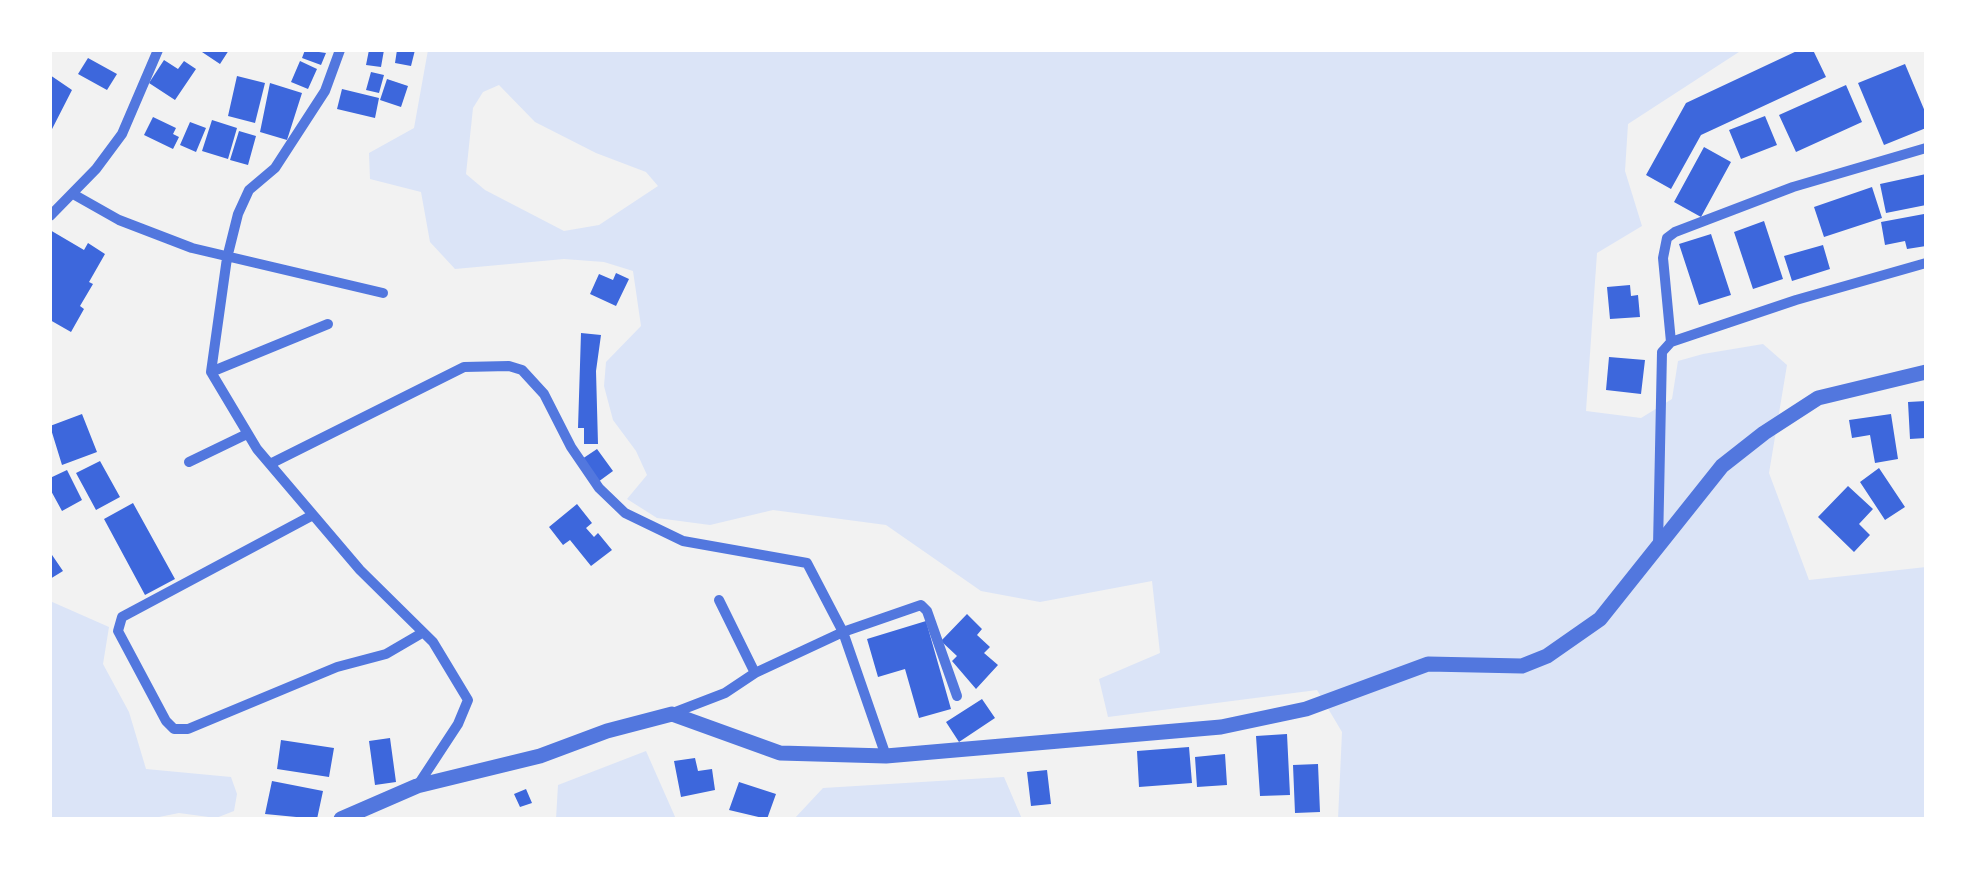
<!DOCTYPE html>
<style>
body{margin:0}
#map{position:relative;width:1976px;height:869px;overflow:hidden;background:#f2f2f2;font-family:"Public Sans",sans-serif}
canvas{display:block}
.frame{position:absolute;inset:0;border:52px solid #fff;pointer-events:none}
</style>
<div id="map">
<canvas width="1976" height="869"></canvas>
<div class="frame"></div>
</div>
<script>
const g = document.querySelector('canvas').getContext('2d');
g.lineJoin = 'round';
function fill(path, color) { g.fillStyle = color; g.fill(path, 'evenodd'); }
const shape = rows => new Path2D(rows.map(r => 'M' + r).join(''));
function stroke(path, color, width, dash) { g.strokeStyle = color; g.lineWidth = width; g.lineCap = dash ? 'butt' : 'round'; g.setLineDash(dash || []); g.stroke(path); }
const green = shape([
 [428,50,1742,50,1628,124,1625,171,1642,226,1597,253,1586,411,1641,418,1672,399,1678,361,1703,354,1763,344,1787,365,1769,473,1809,580,1926,567,1926,819,1338,819,1342,732,1317,690,1108,717,1099,679,1160,653,1152,581,1040,602,981,591,886,525,773,510,710,525,657,518,627,499,647,475,636,451,613,420,604,386,606,362,641,326,633,271,604,262,564,259,455,269,430,242,421,192,370,179,369,153,414,128],
 [499,85,535,122,596,153,646,172,658,186,599,225,564,231,485,190,466,174,473,108,483,92],
 [50,601,109,627,103,664,129,712,146,769,231,777,237,794,234,811,216,818,179,813,149,819,50,819],
 [646,751,676,819,556,819,558,785],
 [1004,777,1022,819,794,819,823,788]
]);
const building = shape([
 [199,50,229,50,220,64],
 [305,50,326,53,321,65,302,58],
 [369,50,384,50,381,67,366,65],
 [397,50,415,50,411,66,395,63],
 [1799,50,1813,50,1826,77,1701,135,1671,189,1646,175,1686,103],
 [88,58,117,74,107,90,78,74],
 [164,60,178,69,184,61,196,69,175,100,149,83],
 [300,61,317,69,308,89,291,82],
 [1905,64,1926,114,1926,128,1884,145,1858,83],
 [371,72,384,75,379,93,366,90],
 [50,75,72,90,50,133],
 [237,76,265,83,255,123,228,116],
 [387,79,408,86,401,107,380,100],
 [270,83,302,93,287,140,260,132],
 [1846,85,1862,122,1796,152,1779,115],
 [342,89,379,98,375,118,337,109],
 [1765,116,1777,145,1741,159,1729,130],
 [153,117,176,128,173,134,179,137,173,149,144,135],
 [212,120,237,128,228,159,202,151],
 [190,122,206,128,196,152,180,145],
 [239,131,256,136,248,165,230,160],
 [1704,147,1731,162,1701,217,1674,202],
 [1926,174,1926,205,1886,213,1880,184],
 [1872,187,1882,218,1824,237,1814,207],
 [1924,214,1926,246,1907,249,1905,241,1885,245,1881,222],
 [1764,221,1783,279,1753,289,1734,232],
 [50,230,84,250,88,243,105,254,89,282,93,284,80,306,84,309,71,332,50,320],
 [1711,234,1731,295,1699,305,1679,244],
 [1823,245,1830,269,1792,281,1784,256],
 [616,273,629,279,616,306,590,294,599,274,613,280],
 [1630,285,1631,296,1638,295,1640,317,1610,319,1607,287],
 [581,333,601,335,596,371,598,444,584,444,584,428,578,428],
 [1609,357,1645,360,1641,394,1606,390],
 [1926,401,1926,438,1910,439,1908,402],
 [82,414,97,452,62,465,50,426],
 [1891,414,1898,459,1875,463,1870,435,1852,438,1849,420],
 [597,449,613,471,598,482,582,459],
 [100,461,120,497,96,510,76,473],
 [1879,468,1905,507,1885,520,1860,482],
 [67,470,82,500,62,511,50,489,50,478],
 [1848,486,1873,509,1859,524,1870,535,1854,552,1818,517],
 [133,503,175,579,145,595,104,519],
 [577,504,592,523,586,528,594,537,598,533,612,550,591,566,570,540,563,545,549,527],
 [50,552,63,571,50,579],
 [967,614,982,629,977,635,990,647,984,653,998,665,976,689,952,661,957,656,941,641],
 [926,621,951,709,919,718,905,669,878,677,867,639],
 [982,699,995,718,959,742,946,722],
 [1287,734,1290,795,1260,796,1256,736],
 [390,738,396,782,375,785,369,741],
 [281,740,334,748,329,777,277,769],
 [1189,747,1192,783,1139,787,1137,751],
 [1225,754,1227,785,1197,787,1195,757],
 [695,758,698,771,712,769,715,790,681,797,674,761],
 [1318,764,1320,812,1295,813,1293,765],
 [1047,770,1051,804,1031,806,1027,772],
 [272,781,323,791,317,819,265,814],
 [739,782,776,794,767,819,729,810],
 [526,789,532,803,520,807,514,794]
]);
const minor = shape([
 [340,50,325,91,275,168,249,190,238,214,227,258,211,372,257,449,360,570,433,642,468,700,458,724,418,785],
 [73,194,119,220,192,248,383,293],
 [50,216,96,169,122,134,158,50],
 [1671,342,1663,258,1667,238,1675,232,1793,187,1926,148],
 [211,372,328,324],
 [189,462,247,434],
 [270,464,464,367,509,366,522,370,544,394,571,447,599,488,625,513,683,541,807,563,843,632,886,756],
 [311,516,122,617,118,631,166,721,174,729,188,729,337,667,386,654,422,633],
 [1658,546,1662,352,1671,342,1796,300,1926,263],
 [719,600,755,673],
 [673,713,725,693,755,673,843,632,921,605,927,611,957,696]
]);
const tertiary = shape([
 [341,819,417,786,540,756,607,731,672,714,780,753,886,756,1221,727,1306,709,1428,664,1522,666,1547,656,1600,619,1722,466,1764,433,1818,398,1926,372]
]);
fill(green, '#dbe4f7');
fill(building, '#3d67dc');
stroke(minor, '#5277de', 10);
stroke(tertiary, '#5277de', 15);
</script>
